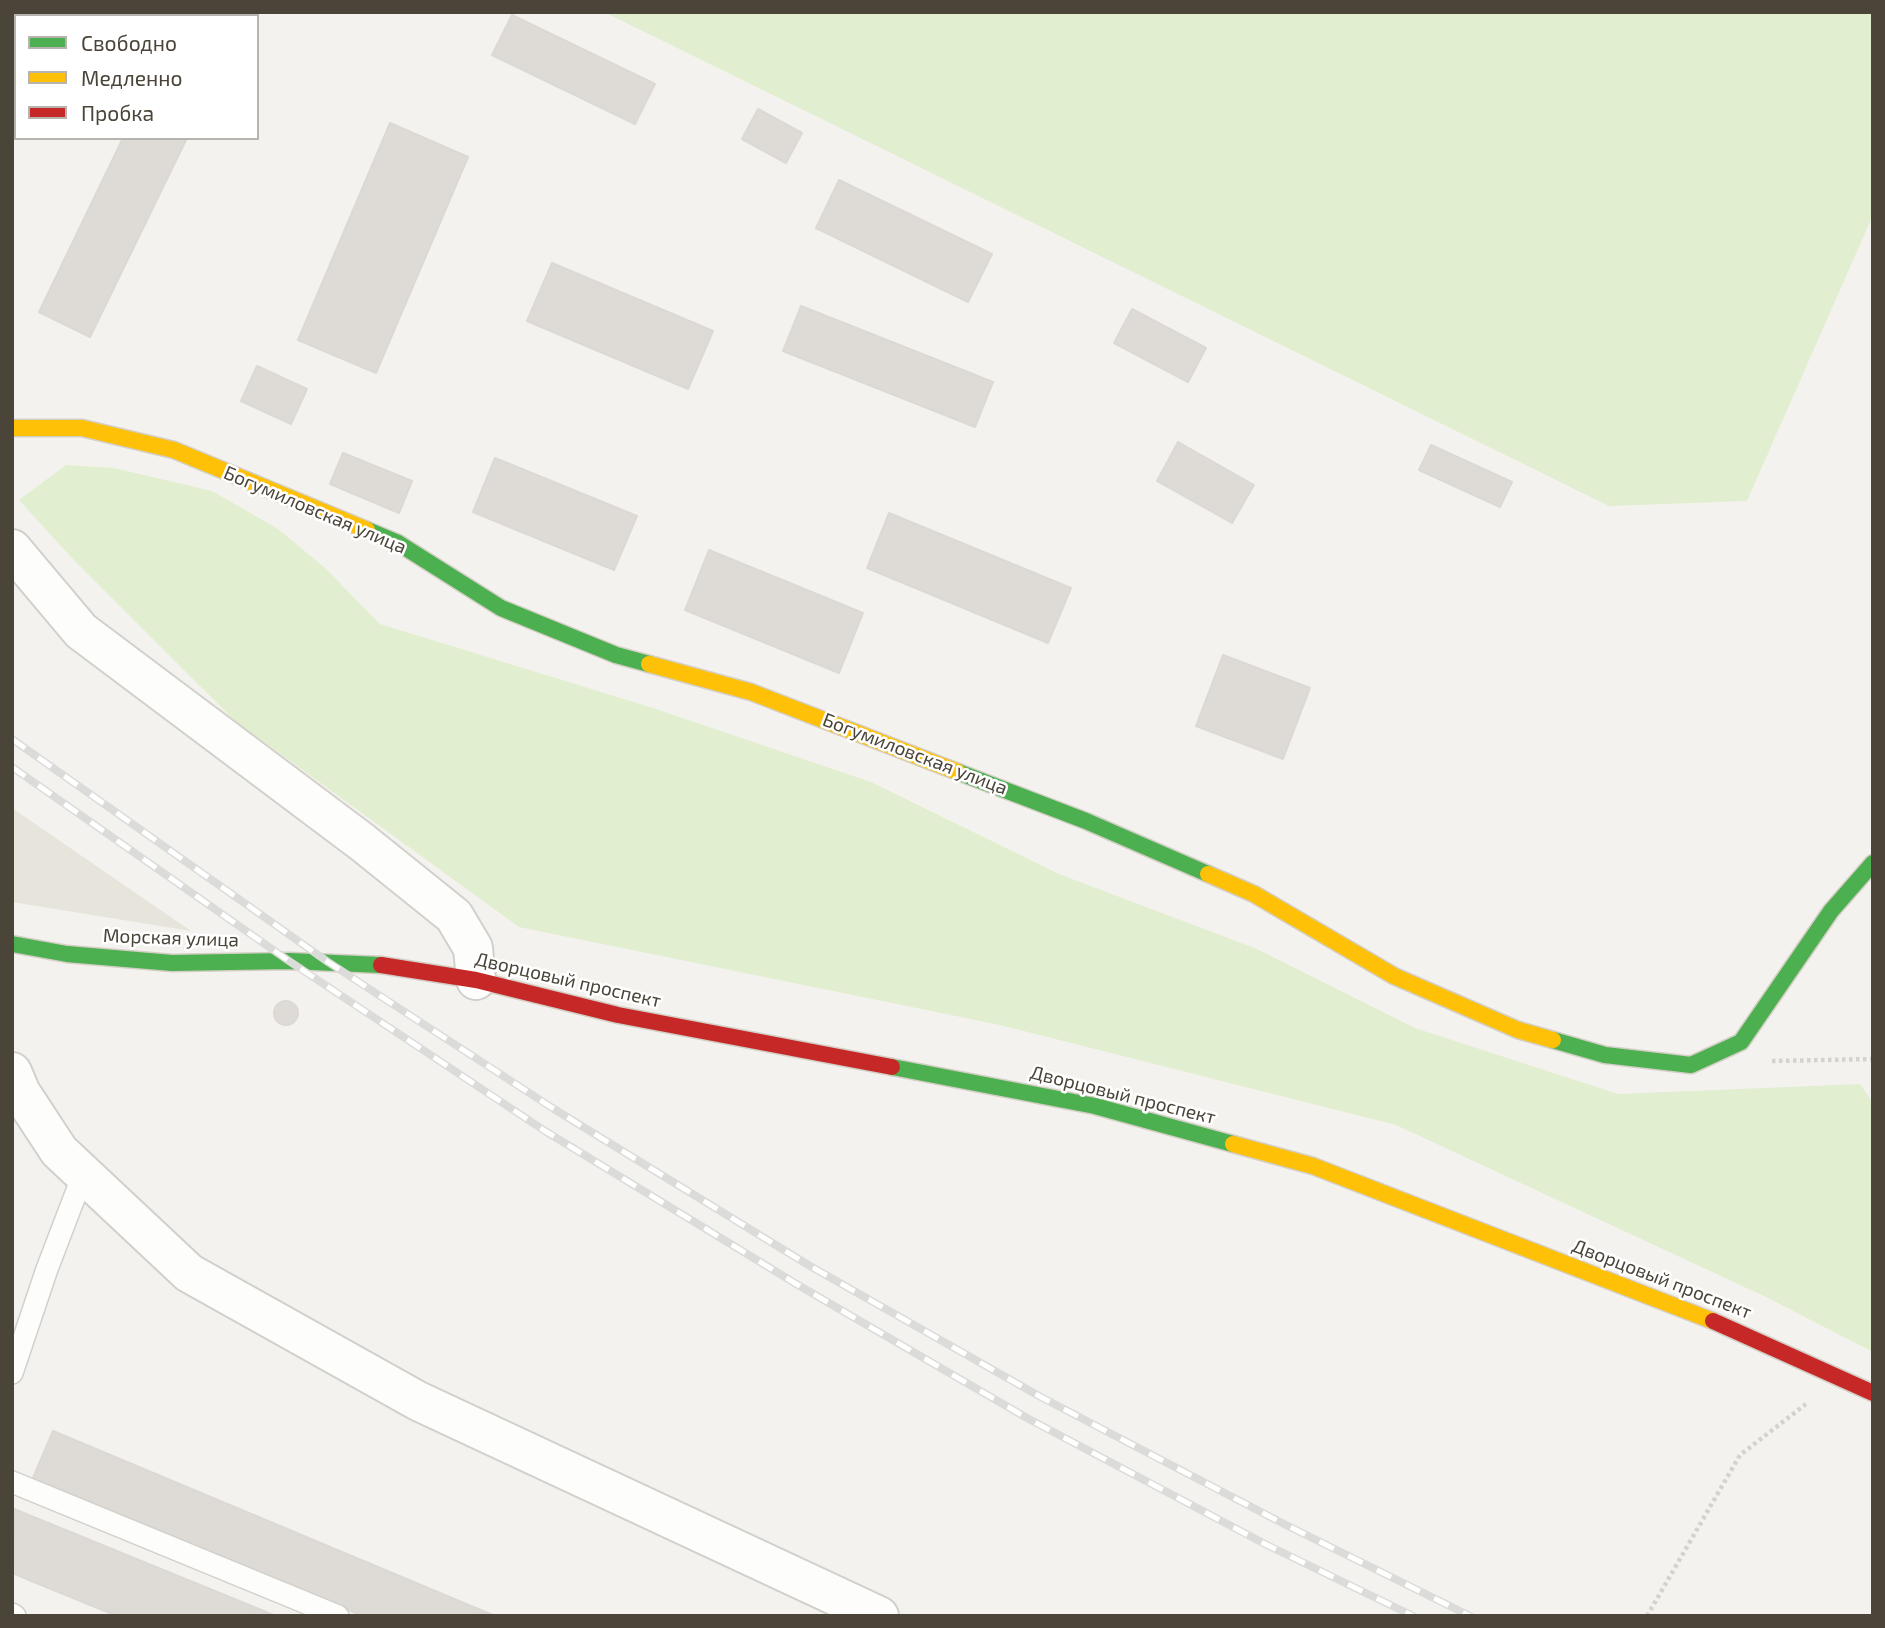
<!DOCTYPE html>
<meta charset="utf-8">
<style>
body{margin:0}
#map{position:relative;width:1885px;height:1628px;overflow:hidden;background:#f4f2ee;font-family:"Exo 2",sans-serif}
canvas{display:block}
.frame{position:absolute;inset:0;border:14px solid #4b4439;pointer-events:none}
.legend{position:absolute;left:14px;top:14px;width:245px;height:126px;box-sizing:border-box;background:#fff;border:2px solid #b7b4b0;margin:0;padding:9px 12px;list-style:none;font-size:21px;color:#4b4439}
.legend li{display:flex;align-items:center;gap:14px;height:35px}
.legend b{width:35px;border:2px solid #b7b4b0}
</style>
<div id="map">
<canvas width="1885" height="1628"></canvas>
<div class="frame"></div>
<ul class="legend">
<li><b style="height:9px;background:#4caf50"></b>Свободно</li>
<li><b style="height:9px;background:#ffc107"></b>Медленно</li>
<li><b style="height:9px;background:#c62828"></b>Пробка</li>
</ul>
</div>
<script>
const g = document.querySelector('canvas').getContext('2d');
g.lineJoin = 'round';
function fill(path, color) { g.fillStyle = color; g.fill(path, 'evenodd'); }
const shape = rows => new Path2D(rows.map(r => 'M' + r).join(''));
function stroke(path, color, width, dash) { g.strokeStyle = color; g.lineWidth = width; g.lineCap = dash ? 'butt' : 'round'; g.setLineDash(dash || []); g.stroke(path); }
function write(font, color, halo, rows, align = 'center') {
  g.font = font + ' "Exo 2",sans-serif'; g.lineWidth = 5; g.setLineDash([]); g.textBaseline = 'middle'; g.strokeStyle = halo; g.fillStyle = color; for (const [text, x, y, turn = 0] of rows) {
    g.save(); g.translate(x, y); g.rotate((+turn || 0) * Math.PI / 180); g.textAlign = isNaN(turn) ? turn : align; if (halo) g.strokeText(text, 0, 0); g.fillText(text, 0, 0); g.restore();
  }
}
const residential = shape([
 [12,808,191,931,12,902]
]);
const green = shape([
 [604,12,1873,12,1873,215,1747,501,1609,506],
 [66,465,114,468,212,491,278,529,325,568,380,624,653,708,871,782,1059,874,1257,949,1415,1028,1618,1094,1860,1084,1873,1103,1873,1352,1766,1297,1396,1125,1000,1025,519,927,235,721,70,556,19,500]
]);
const building = shape([
 [512,15,655,84,635,124,492,55,512,15],
 [758,109,802,133,786,163,742,139,758,109],
 [390,123,468,157,376,373,298,340,390,123],
 [123,138,187,138,90,337,39,312,123,138],
 [839,180,992,254,968,302,816,228,839,180],
 [552,263,713,331,688,389,527,321,552,263],
 [801,306,993,382,975,427,783,351,801,306],
 [1132,309,1206,348,1188,382,1114,343,1132,309],
 [257,366,307,389,291,424,241,401,257,366],
 [1178,442,1254,485,1232,523,1157,481,1178,442],
 [1431,445,1512,482,1500,507,1419,470,1431,445],
 [343,453,412,481,399,513,330,484,343,453],
 [495,458,637,516,614,570,473,512,495,458],
 [889,513,1071,588,1048,643,867,568,889,513],
 [709,550,863,613,839,673,685,610,709,550],
 [1223,655,1310,688,1283,759,1196,726,1223,655],
 '274 1013a12 12 0 1 1 24 0a12 12 0 1 1-24 0Z',
 [53,1431,495,1616,363,1616,33,1478,53,1431],
 [14,1509,276,1616,117,1616,12,1573,14,1509]
]);
const path = shape([
 [1772,1061,1873,1059],
 [1647,1616,1740,1455,1806,1404]
]);
const lane = shape([
 [12,1373,47,1269,83,1175],
 [12,1482,338,1616],
 [12,1614,15,1616]
]);
const street = shape([
 [12,549,81,631,362,842,454,916,473,948,476,980],
 [12,1072,21,1093,59,1151,189,1273,418,1401,879,1616]
]);
const fast = shape([
 [367,530,398,543,501,608,616,655,649,664],
 [958,772,1086,821,1208,874],
 [12,944,67,954,172,963,289,961,381,965],
 [1553,1040,1605,1055,1691,1065,1741,1042,1831,911,1873,863],
 [892,1067,1095,1106,1233,1144]
]);
const slow = shape([
 [12,428,82,428,174,450,367,530],
 [649,664,751,692,958,772],
 [1208,874,1254,894,1394,976,1518,1030,1553,1040],
 [1233,1144,1313,1166,1713,1321]
]);
const jam = shape([
 [381,965,476,980,618,1015,892,1067],
 [1713,1321,1873,1393]
]);
const rail = shape([
 [12,739,328,962,554,1109,810,1266,1039,1396,1284,1524,1470,1616],
 [12,767,289,961,545,1131,798,1285,1027,1418,1267,1545,1413,1616]
]);
const streetNames = [
 ["Богумиловская улица",315,510,23],
 ["Богумиловская улица",915,754,21],
 ["Морская улица",171,938,2],
 ["Дворцовый проспект",568,980,13],
 ["Дворцовый проспект",1123,1095,14],
 ["Дворцовый проспект",1662,1279,21]
];
fill(residential, '#e7e4dc');
fill(green, '#e1eecf');
fill(building, '#dedbd6');
stroke(building, '#dcd9d4', 2);
stroke(lane, '#d2d0cb', 24);
stroke(street, '#d2d0cb', 42);
stroke(fast, '#d3cfc5', 19);
stroke(slow, '#d3cfc5', 19);
stroke(jam, '#d3cfc5', 19);
stroke(path, '#d3d2cc', 4.5, [3.5, 3.5]);
stroke(lane, '#fdfdfc', 21);
stroke(street, '#fdfdfc', 38);
stroke(fast, '#4caf50', 16);
stroke(slow, '#ffc107', 16);
stroke(jam, '#c62828', 16);
stroke(rail, '#dbdbda', 8);
stroke(rail, '#fff', 5, [16]);
write('19px', '#4b4439', '#fff', streetNames);
</script>
